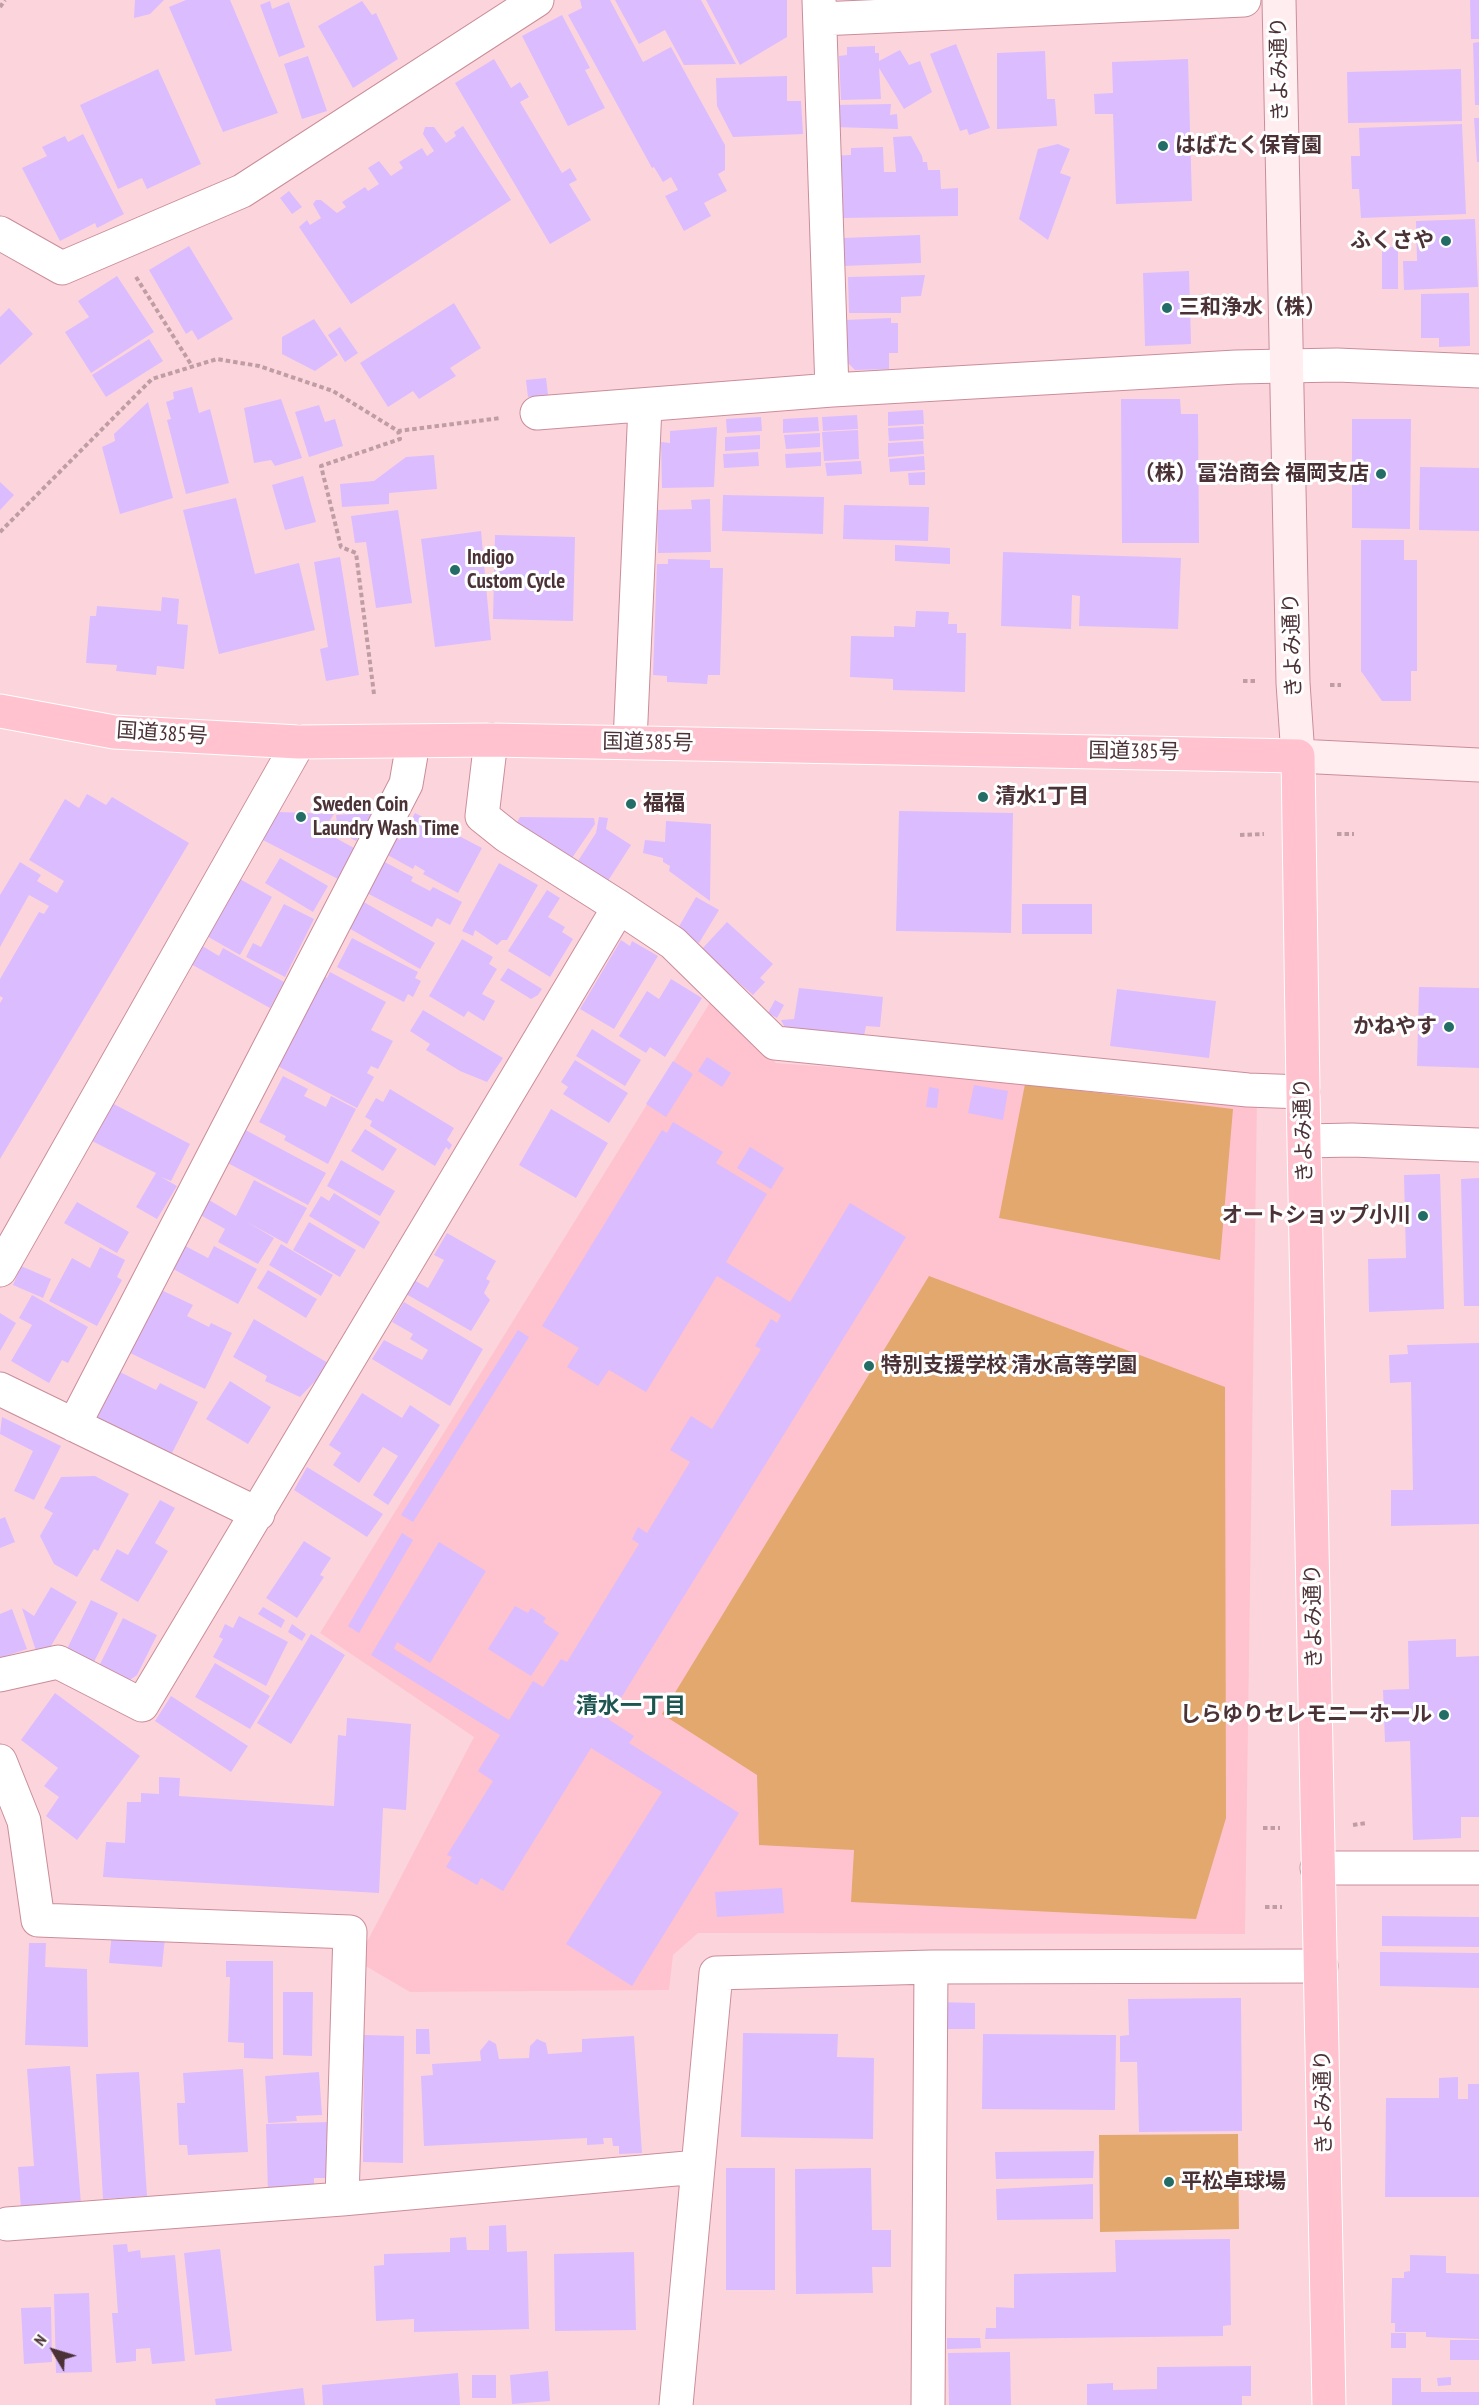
<!DOCTYPE html>
<meta charset="utf-8">
<style>
body{margin:0}
#map{position:relative;width:1479px;height:2405px;overflow:hidden;background:#fcd5dc;font-family:"PT Sans Narrow",sans-serif}
canvas{display:block}
.north{position:absolute;left:24px;top:2321px;width:60px;height:60px;-webkit-text-stroke:4px #fff;paint-order:stroke;rotate:308deg;font-size:16px;font-weight:700;line-height:24px;text-align:center;color:#4b3237}
.north::after{content:'';display:block;margin:auto;width:21px;height:27px;background:#4b3237;clip-path:polygon(50% 0,100% 100%,50% 72%,0 100%)}
</style>
<div id="map">
<canvas width="1479" height="2405"></canvas>
<div class="north">N</div>
</div>
<script>
const g = document.querySelector('canvas').getContext('2d');
g.lineJoin = 'round';
function fill(path, color) { g.fillStyle = color; g.fill(path, 'evenodd'); }
const shape = rows => new Path2D(rows.map(r => 'M' + r).join(''));
function stroke(path, color, width, dash) { g.strokeStyle = color; g.lineWidth = width; g.lineCap = dash ? 'butt' : 'round'; g.setLineDash(dash || []); g.stroke(path); }
function write(font, color, halo, rows, align = 'center') {
  g.font = font + ' "PT Sans Narrow","Noto Sans JP",sans-serif'; g.lineWidth = 6; g.setLineDash([]); g.textBaseline = 'middle'; g.strokeStyle = halo; g.fillStyle = color; for (const [text, x, y, turn = 0] of rows) {
    g.save(); g.translate(x, y); g.rotate((+turn || 0) * Math.PI / 180); g.textAlign = isNaN(turn) ? turn : align; if (halo) g.strokeText(text, 0, 0); g.fillText(text, 0, 0); g.restore();
  }
}
const built = shape([
 [714,996,776,1063,1257,1099,1245,1934,698,1933,673,1955,669,1990,410,1992,357,1961,474,1737,320,1633]
]);
const green = shape([
 [1025,1084,1233,1109,1220,1260,999,1218],
 [929,1276,1225,1387,1226,1818,1196,1919,851,1902,854,1850,759,1845,757,1775,662,1714],
 [1238,2134,1239,2229,1100,2232,1099,2135]
]);
const building = shape([
 [135,0,164,0,150,14,134,18],
 [186,0,230,0,278,113,223,132,169,7],
 [610,0,643,62,671,47,725,145,725,170,718,174,727,191,704,203,711,216,684,231,665,196,678,190,671,177,663,182,654,167,652,168,568,15,582,8,580,0],
 [615,0,701,0,736,64,684,65,665,30,639,44],
 [706,0,787,0,787,37,740,65],
 [1470,0,1479,0,1479,39,1471,39],
 [270,1,272,9,289,2,305,47,279,57,260,5],
 [362,1,372,15,376,13,398,59,353,88,318,26],
 [562,15,590,68,585,70,605,108,568,126,522,36],
 [1479,42,1479,105,1475,105,1473,43],
 [956,44,990,128,969,135,967,129,960,131,930,54],
 [875,46,875,53,879,53,879,61,900,50,909,65,920,61,932,92,904,109,879,68,881,99,841,100,839,56,847,55,847,47],
 [1045,51,1047,99,1055,99,1057,126,997,129,997,53],
 [308,56,327,111,302,119,284,64],
 [494,59,511,88,520,82,529,97,520,102,562,173,570,168,577,180,569,184,591,220,550,244,455,83],
 [1188,59,1192,201,1116,204,1113,114,1095,114,1094,94,1113,93,1112,62],
 [158,69,201,164,147,189,142,178,118,189,80,105],
 [1461,69,1462,121,1348,123,1347,72],
 [787,76,787,101,801,101,803,134,733,137,717,106,716,78],
 [891,104,890,115,897,114,898,129,834,127,834,105],
 [1474,118,1479,118,1479,162,1477,162],
 [1462,124,1466,214,1361,218,1359,189,1352,189,1351,156,1360,156,1359,128],
 [463,126,511,200,351,304,299,227,307,220,310,225,321,218,313,204,316,200,321,200,337,213,346,207,342,202,365,187,368,191,379,184,368,168,379,161,391,176,403,168,399,162,422,148,427,156,434,151,423,134,425,127,434,127,446,143,456,136,454,132],
 [83,134,124,214,97,228,95,223,60,241,22,168,47,156,42,147,65,136,68,142],
 [911,136,922,156,923,162,927,162,928,170,940,170,941,189,958,188,958,216,843,218,842,174,831,174,830,156,851,155,851,148,883,147,884,172,896,172,893,137],
 [1058,144,1070,149,1060,173,1071,177,1048,240,1019,219,1038,149],
 [289,191,302,207,292,214,280,198],
 [1475,219,1478,287,1404,290,1403,261,1417,261,1416,221],
 [920,235,921,263,843,266,843,238],
 [189,246,233,319,198,340,192,330,186,334,149,270],
 [1382,247,1398,247,1398,289,1382,289],
 [1189,271,1191,344,1145,346,1143,273],
 [925,275,921,296,901,297,901,313,849,313,848,277],
 [117,276,154,332,91,373,65,332,89,317,78,301],
 [1469,293,1470,346,1439,347,1439,338,1421,338,1421,294],
 [454,303,481,348,450,368,456,376,419,399,413,391,388,407,360,363],
 [9,308,33,334,0,365,0,317],
 [891,318,891,323,898,323,898,353,889,353,889,369,855,370,846,361,845,320],
 [314,319,338,355,315,371,282,354,282,337],
 [340,327,358,353,345,362,328,335],
 [149,339,163,361,106,397,92,375],
 [546,378,548,395,528,397,526,380],
 [192,387,199,413,210,409,229,483,186,494,167,420,171,419,166,402,174,399,173,392],
 [281,399,302,458,275,466,271,460,254,463,244,408],
 [1121,399,1180,399,1181,414,1198,414,1199,543,1122,543],
 [148,402,173,498,120,514,102,447,115,441,114,434],
 [319,405,325,422,335,419,343,446,309,457,295,412],
 [923,410,924,424,888,426,888,412],
 [857,415,858,429,823,431,822,417],
 [761,417,762,431,727,433,726,419],
 [818,417,819,431,783,433,783,419],
 [1352,419,1411,419,1410,529,1352,528],
 [923,426,924,439,889,441,888,428],
 [717,427,714,487,662,488,661,442,670,443,670,431],
 [858,430,859,459,824,461,822,432],
 [820,433,820,447,786,449,784,435],
 [760,435,760,449,725,451,725,437],
 [923,441,924,454,888,457,888,443],
 [758,452,759,466,724,468,723,454],
 [821,452,821,466,786,468,785,454],
 [434,455,437,489,389,493,389,504,342,507,340,484,374,481,406,457],
 [924,456,925,470,890,472,889,459],
 [861,461,862,474,827,476,825,463],
 [1420,467,1479,468,1479,531,1419,530],
 [925,472,925,485,909,485,908,473],
 [303,476,316,522,285,530,272,485],
 [0,482,14,495,0,510],
 [723,495,824,497,823,534,722,531],
 [236,498,255,574,299,563,315,630,219,654,183,510],
 [710,499,711,552,658,553,657,510,692,509,691,500],
 [844,505,929,507,928,541,843,539],
 [398,510,412,603,376,608,366,542,355,543,351,516],
 [481,531,491,640,435,647,421,539],
 [495,535,575,537,573,621,493,619],
 [1361,540,1404,540,1404,560,1417,560,1417,671,1411,671,1411,701,1382,701,1361,671],
 [895,545,950,548,950,564,895,561],
 [1003,552,1181,558,1178,629,1079,626,1080,596,1072,595,1071,629,1001,626],
 [340,557,359,675,326,681,320,649,328,647,314,562],
 [668,559,710,560,710,568,723,568,720,675,708,675,707,684,667,682,667,676,653,675,657,564,668,564],
 [162,597,179,599,177,624,188,625,184,669,157,666,156,675,116,671,117,665,86,663,90,616,96,616,97,606,161,611],
 [916,611,949,612,948,624,957,624,957,633,966,633,965,692,893,690,893,679,850,677,851,636,894,637,894,626,915,627],
 [87,794,106,805,112,797,189,843,0,1159,0,1003,3,998,0,996,0,979,39,912,44,914,49,906,29,895,0,947,0,895,20,862,41,875,37,881,57,893,64,881,29,860,65,799,79,808],
 [899,811,1013,813,1011,933,896,931],
 [278,812,334,814,323,831,354,848,338,879,263,840],
 [372,813,356,841,338,831,336,815],
 [415,813,482,848,458,893,423,874,425,871,415,865,413,869,384,853,393,836,400,840],
 [520,817,594,818,595,824,570,861,516,824],
 [599,817,608,818,606,829,631,845,606,884,576,864,596,833],
 [666,821,711,824,710,901,669,871,670,866,663,862,663,858,643,853,645,840,665,842],
 [280,858,328,886,313,912,265,883],
 [379,859,413,877,411,881,430,891,433,887,462,902,450,925,437,918,432,927,363,891],
 [499,863,538,885,507,940,502,940,497,945,475,930,473,936,462,931],
 [238,878,272,897,240,955,205,935],
 [547,890,560,898,548,917,565,927,562,932,573,939,550,977,508,951],
 [696,897,719,910,699,943,677,930],
 [362,901,435,943,420,969,347,927],
 [284,904,314,919,285,977,246,957,253,943,261,947],
 [1022,904,1092,904,1092,934,1022,934],
 [727,922,773,964,760,978,765,982,753,995,701,950],
 [352,938,418,972,415,978,421,981,413,997,408,994,404,1002,337,967],
 [462,939,493,957,489,964,497,969,482,994,495,1001,484,1021,468,1011,464,1017,429,996],
 [621,940,630,946,632,941,658,956,614,1029,580,1009],
 [199,944,219,956,223,948,284,982,270,1008,189,963],
 [508,968,542,989,538,995,531,999,500,980],
 [330,972,386,1002,371,1030,393,1041,378,1069,371,1066,367,1073,374,1077,357,1108,274,1064,319,974,327,978],
 [671,979,702,998,665,1057,650,1047,646,1053,619,1036,647,991,659,999],
 [1419,987,1479,988,1479,1068,1417,1066],
 [799,988,883,997,880,1027,866,1026,864,1036,786,1030,781,1020,794,1019],
 [1117,989,1216,1001,1209,1058,1110,1046],
 [775,1000,784,1005,777,1018,768,1013],
 [423,1010,503,1058,487,1082,460,1071,426,1050,430,1044,410,1031],
 [592,1029,641,1060,625,1086,576,1056],
 [707,1057,731,1073,722,1087,698,1071],
 [575,1060,628,1093,609,1123,563,1094,568,1087,561,1082],
 [673,1061,693,1074,666,1117,646,1104],
 [283,1076,308,1089,304,1096,326,1107,331,1096,356,1109,328,1164,284,1140,286,1136,259,1122],
 [974,1085,1008,1091,1003,1120,968,1113],
 [929,1087,939,1089,937,1108,926,1107],
 [390,1089,454,1128,447,1140,452,1145,449,1150,446,1147,435,1166,370,1126,372,1121,365,1117,376,1098,383,1102],
 [108,1101,190,1144,171,1181,161,1177,177,1186,157,1219,136,1207,156,1173,88,1139],
 [551,1109,608,1143,576,1198,519,1165],
 [673,1122,723,1152,716,1163,767,1194,726,1262,790,1302,850,1203,906,1237,608,1719,634,1736,629,1743,739,1813,632,1986,566,1944,662,1792,591,1748,503,1891,481,1878,477,1885,446,1867,452,1857,447,1855,493,1781,478,1771,500,1735,371,1655,439,1542,486,1571,430,1663,397,1642,394,1649,509,1720,533,1681,543,1687,561,1659,567,1662,639,1544,632,1539,638,1527,647,1533,690,1462,670,1450,691,1416,712,1429,761,1349,755,1346,771,1319,777,1323,781,1315,717,1276,646,1392,609,1370,598,1386,567,1367,579,1348,542,1326,662,1130,667,1133],
 [238,1126,326,1173,308,1205,220,1159],
 [365,1129,397,1149,383,1171,351,1151],
 [750,1147,784,1168,771,1189,737,1168],
 [341,1160,395,1191,380,1216,327,1186],
 [1440,1174,1444,1309,1369,1312,1368,1259,1406,1258,1404,1175],
 [1479,1178,1479,1306,1464,1306,1461,1179],
 [254,1180,307,1208,287,1244,247,1222,274,1238,258,1264,218,1242,225,1229,190,1209,199,1194,236,1216],
 [334,1193,380,1222,364,1249,309,1216,321,1196,329,1201],
 [77,1202,129,1232,117,1253,64,1223],
 [309,1222,356,1250,340,1277,293,1250],
 [447,1233,496,1261,486,1279,490,1281,484,1293,490,1300,471,1331,406,1294,414,1280,428,1288,444,1260,434,1255],
 [174,1240,208,1258,214,1246,257,1269,238,1304,162,1263],
 [281,1244,333,1275,321,1296,269,1265],
 [100,1247,125,1260,117,1277,122,1280,97,1326,49,1301,72,1258,90,1268],
 [21,1266,51,1279,43,1298,13,1285],
 [268,1270,317,1299,306,1318,257,1288],
 [157,1288,193,1305,187,1316,209,1327,211,1323,232,1333,205,1389,126,1351],
 [32,1295,88,1327,68,1363,62,1360,49,1383,11,1361,32,1325,19,1318],
 [404,1302,483,1349,450,1406,372,1359,384,1340,422,1360,428,1350,410,1339,413,1334,392,1322],
 [0,1313,16,1323,0,1351],
 [254,1319,328,1363,320,1376,300,1397,265,1381,267,1376,233,1357],
 [518,1330,529,1337,413,1522,401,1515],
 [1479,1343,1479,1524,1391,1526,1391,1490,1413,1490,1411,1382,1390,1383,1389,1355,1408,1354,1407,1345],
 [120,1372,156,1390,160,1383,198,1402,171,1455,97,1418],
 [230,1381,271,1407,248,1444,206,1419],
 [362,1393,402,1418,410,1405,440,1425,388,1505,373,1495,398,1456,383,1447,359,1483,333,1465,341,1453,329,1445],
 [2,1417,61,1446,34,1500,14,1491,33,1451,0,1434],
 [307,1467,383,1514,367,1537,294,1490],
 [95,1476,129,1494,98,1551,94,1549,77,1577,54,1564,40,1536,53,1513,44,1508,61,1477],
 [160,1500,175,1508,155,1543,168,1551,138,1602,100,1580,117,1549,128,1555],
 [5,1517,15,1542,0,1548,0,1519],
 [402,1533,413,1540,359,1633,348,1626],
 [304,1541,331,1558,320,1575,324,1577,297,1618,266,1598],
 [51,1587,77,1602,48,1651,37,1654,22,1608,34,1616],
 [91,1600,118,1613,93,1664,66,1651],
 [515,1606,528,1613,531,1608,546,1618,543,1622,559,1633,531,1676,488,1649],
 [263,1607,285,1620,281,1628,258,1614],
 [12,1609,27,1649,0,1658,0,1614],
 [239,1616,288,1642,266,1686,213,1657,223,1639,219,1637,225,1624,233,1628],
 [123,1618,157,1635,137,1675,127,1682,98,1668],
 [292,1624,306,1634,302,1641,288,1632],
 [311,1634,345,1655,291,1744,257,1723],
 [1456,1639,1456,1657,1479,1656,1479,1817,1461,1817,1461,1838,1413,1840,1410,1741,1385,1742,1383,1690,1409,1689,1408,1641],
 [215,1663,270,1696,250,1729,195,1697],
 [55,1693,140,1756,77,1840,46,1816,59,1797,44,1786,58,1768,21,1740],
 [171,1696,248,1746,231,1772,155,1721],
 [347,1718,411,1724,406,1810,383,1808,379,1893,103,1877,106,1842,125,1843,127,1802,141,1802,141,1793,159,1794,159,1777,180,1778,179,1796,334,1806,338,1735,346,1736],
 [782,1888,784,1913,717,1917,715,1892],
 [1382,1916,1479,1917,1479,1947,1382,1946],
 [112,1932,165,1937,162,1967,109,1963],
 [29,1943,46,1943,45,1967,87,1969,88,2047,25,2045],
 [1380,1952,1479,1953,1479,1988,1380,1986],
 [226,1961,273,1961,273,2059,244,2058,244,2043,228,2042,230,1977,226,1977],
 [283,1992,313,1992,312,2056,283,2055],
 [1241,1998,1242,2131,1139,2132,1137,2062,1120,2062,1120,2036,1129,2035,1128,1999],
 [935,2002,975,2003,975,2029,936,2029],
 [416,2029,429,2029,430,2054,416,2054],
 [743,2033,838,2034,837,2057,874,2058,873,2139,741,2137],
 [983,2034,1116,2035,1115,2110,982,2109],
 [364,2035,404,2036,403,2163,363,2162],
 [634,2036,642,2153,619,2154,619,2146,613,2146,612,2138,603,2138,604,2144,587,2145,587,2138,424,2146,421,2076,433,2075,432,2064,481,2061,480,2051,489,2040,496,2044,499,2059,529,2058,530,2046,537,2039,546,2043,548,2054,582,2052,582,2039],
 [70,2066,81,2204,21,2209,18,2167,34,2166,27,2069],
 [243,2069,248,2152,188,2155,187,2145,179,2145,177,2103,185,2103,183,2073],
 [139,2072,147,2196,103,2199,96,2074],
 [319,2072,322,2115,296,2116,297,2121,268,2123,265,2076],
 [1458,2077,1458,2099,1468,2099,1468,2084,1479,2084,1479,2197,1385,2197,1386,2098,1439,2098,1439,2078],
 [329,2122,331,2178,314,2178,314,2191,268,2192,266,2124],
 [1094,2151,1093,2178,996,2179,995,2152],
 [726,2168,775,2168,775,2290,726,2290],
 [871,2168,872,2230,891,2230,891,2267,872,2267,873,2293,796,2294,795,2169],
 [1093,2184,1093,2219,997,2220,996,2189],
 [506,2225,507,2252,527,2251,529,2329,414,2332,414,2319,376,2321,374,2266,384,2265,384,2254,450,2252,450,2238,466,2237,467,2250,489,2250,489,2226],
 [1230,2239,1231,2325,1223,2326,1223,2336,985,2339,986,2328,996,2328,996,2307,1014,2308,1014,2274,1116,2272,1115,2240],
 [127,2244,128,2252,140,2250,141,2258,175,2255,185,2361,152,2364,150,2348,136,2349,136,2361,116,2363,112,2313,118,2313,113,2245],
 [220,2249,232,2351,195,2355,184,2253],
 [634,2252,636,2330,555,2331,554,2254],
 [1410,2255,1446,2256,1446,2273,1479,2274,1479,2339,1426,2337,1426,2332,1395,2332,1395,2323,1391,2323,1392,2278,1404,2278,1404,2272,1410,2271],
 [89,2293,92,2372,56,2373,54,2294],
 [51,2307,52,2362,24,2364,21,2308],
 [1391,2333,1406,2333,1406,2348,1391,2348],
 [947,2338,980,2338,981,2348,947,2349],
 [1450,2340,1479,2340,1479,2360,1450,2360],
 [1010,2352,1011,2405,949,2405,948,2353],
 [1251,2366,1251,2396,1242,2396,1242,2405,1087,2405,1087,2384,1113,2383,1113,2390,1157,2389,1157,2367],
 [548,2371,550,2401,512,2404,510,2375],
 [458,2373,460,2405,323,2405,322,2385],
 [472,2375,496,2375,496,2398,472,2398],
 [1451,2377,1451,2385,1438,2386,1437,2378],
 [1392,2378,1421,2378,1421,2392,1479,2392,1479,2405,1392,2405],
 [303,2388,305,2405,216,2405,215,2399]
]);
const path = shape([
 [0,7,5,0],
 [136,277,192,366],
 [0,532,152,379,217,359,259,366,333,391,398,431,501,418],
 [1243,681,1257,681],
 [1330,685,1341,685],
 [374,694,356,553,341,547,321,466,400,439,398,431],
 [1337,834,1354,834],
 [1240,835,1264,834],
 [1353,1825,1366,1823],
 [1263,1828,1280,1828],
 [1265,1907,1282,1907]
]);
const street = shape([
 [819,0,832,390],
 [820,19,1244,0],
 [0,233,62,268,242,191,537,0],
 [537,413,832,390,1236,367,1337,365,1479,371],
 [630,742,645,406],
 [619,907,673,943,775,1043,1248,1090,1303,1092],
 [1305,1141,1352,1140,1479,1145],
 [0,1270,299,742],
 [0,1389,258,1514],
 [74,1425,406,784,413,743],
 [0,1675,58,1662,142,1705,619,907,507,836,482,816,491,740],
 [0,1761,24,1821,38,1920,350,1932,342,2199,698,2167],
 [1317,1868,1479,1868],
 [7,2224,342,2199],
 [676,2405,716,1973,931,1967,1321,1966],
 [928,2405,931,1967]
]);
const secondary = shape([
 [1279,0,1293,683,1298,756,1479,765]
]);
const highway = shape([
 [0,711,114,732,299,742,491,740,1298,756,1303,1092,1329,2405]
]);
const markers = [
 [1163,146,6,"#246d66"],
 [1446,241,6,"#246d66"],
 [1167,308,6,"#246d66"],
 [1381,474,6,"#246d66"],
 [455,570,6,"#246d66"],
 [983,797,6,"#246d66"],
 [631,804,6,"#246d66"],
 [301,817,6,"#246d66"],
 [1449,1027,6,"#246d66"],
 [1423,1216,6,"#246d66"],
 [869,1366,6,"#246d66"],
 [1444,1715,6,"#246d66"],
 [1169,2182,6,"#246d66"]
];
const streetNames = [
 ["きよみ通り",1280,69,-91],
 ["きよみ通り",1293,645,-92],
 ["国道385号",162,734,4],
 ["国道385号",648,743,1],
 ["国道385号",1134,752,1],
 ["きよみ通り",1304,1130,-92],
 ["きよみ通り",1314,1616,-91],
 ["きよみ通り",1324,2102,-91]
];
const poiNames = [
 ["はばたく保育園",1175,146],
 ["ふくさや",1434,241,"right"],
 ["三和浄水（株）",1179,308],
 ["（株）冨治商会 福岡支店",1369,474,"right"],
 ["Indigo",467,558],
 ["Custom Cycle",467,582],
 ["清水1丁目",995,797],
 ["福福",643,804],
 ["Sweden Coin",313,805],
 ["Laundry Wash Time",313,829],
 ["かねやす",1437,1027,"right"],
 ["オートショップ小川",1411,1216,"right"],
 ["特別支援学校 清水高等学園",881,1366],
 ["しらゆりセレモニーホール",1432,1715,"right"],
 ["平松卓球場",1181,2182]
];
const neighbourhoodNames = [
 ["清水一丁目",631,1707]
];
fill(built, '#fec3cf');
fill(green, '#e3a86d');
fill(building, '#dbbcff');
stroke(street, '#ca8d9a', 35);
stroke(secondary, '#ca8d9a', 35);
stroke(highway, '#fff', 35);
stroke(path, '#c09da4', 4, [4.5, 3]);
stroke(street, '#fff', 33);
stroke(secondary, '#ffedf0', 33);
stroke(highway, '#ffc2ce', 33);
for (const [x, y, r, color] of markers) { const dot = new Path2D(); dot.arc(x, y, r, 0, 2 * Math.PI); g.fillStyle = color; g.fill(dot); stroke(dot, '#fff', 2); }
write('21px', '#4b3237', '#fff', streetNames);
write('bold 21px', '#4b3237', '#fff', poiNames, 'left');
write('bold 22px', '#1d5650', '#fff', neighbourhoodNames);
</script>
